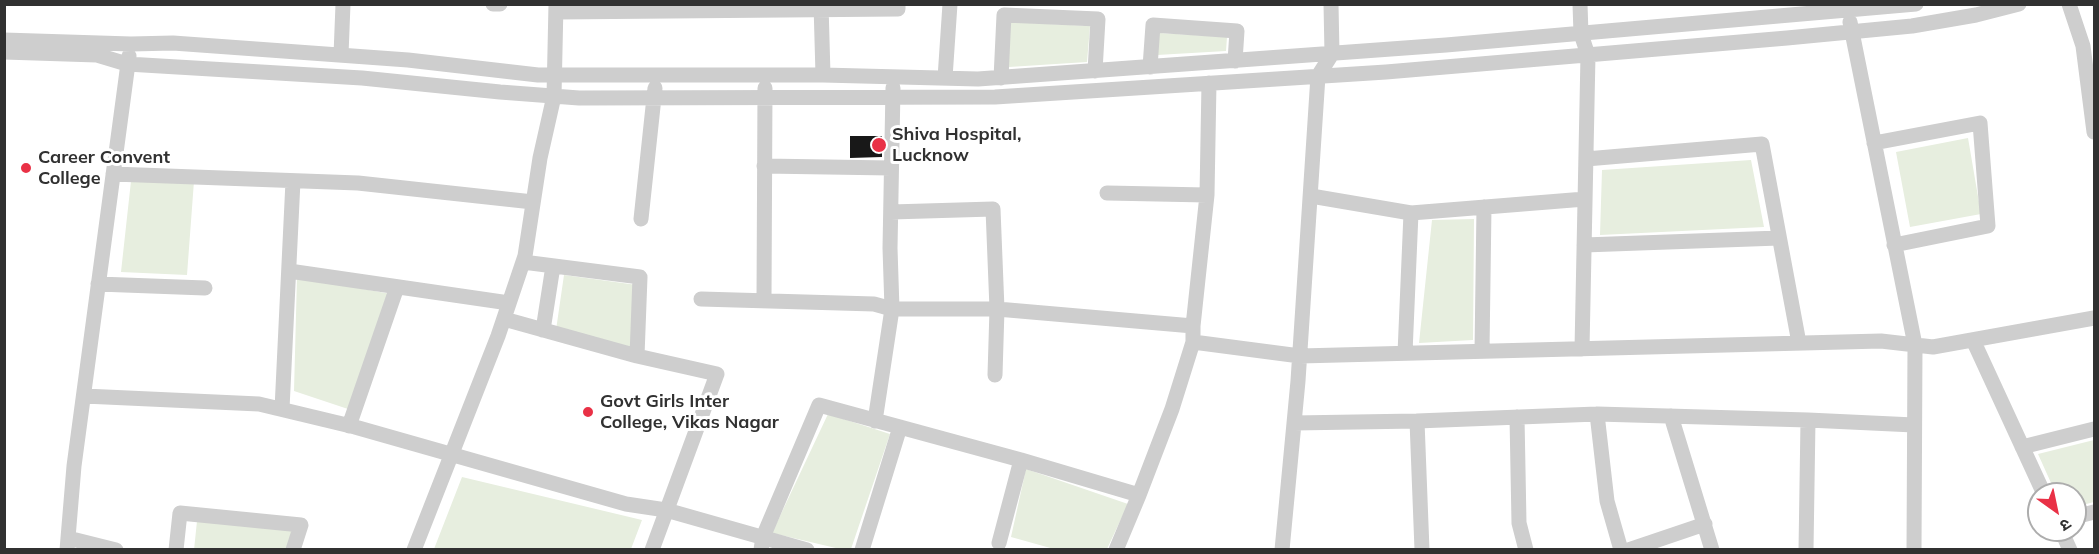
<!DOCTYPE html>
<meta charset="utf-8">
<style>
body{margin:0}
#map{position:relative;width:2099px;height:554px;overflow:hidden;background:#fff;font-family:Mulish,"Noto Sans Devanagari",sans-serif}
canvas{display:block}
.frame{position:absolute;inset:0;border:6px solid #313131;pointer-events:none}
.north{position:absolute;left:2027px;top:482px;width:60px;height:60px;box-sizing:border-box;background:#fff;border:2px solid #adadad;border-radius:50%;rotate:147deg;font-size:16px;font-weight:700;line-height:24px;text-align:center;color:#313131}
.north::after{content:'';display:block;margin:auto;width:21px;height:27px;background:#e93146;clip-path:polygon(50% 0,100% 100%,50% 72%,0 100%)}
</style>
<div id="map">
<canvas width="2099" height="554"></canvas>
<div class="frame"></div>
<div class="north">उ</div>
</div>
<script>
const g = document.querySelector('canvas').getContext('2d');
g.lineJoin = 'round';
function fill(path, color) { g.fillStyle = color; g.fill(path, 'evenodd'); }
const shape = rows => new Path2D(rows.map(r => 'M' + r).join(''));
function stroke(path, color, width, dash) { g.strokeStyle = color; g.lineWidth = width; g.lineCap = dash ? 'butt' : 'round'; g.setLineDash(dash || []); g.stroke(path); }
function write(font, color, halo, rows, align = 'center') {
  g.font = font + ' Mulish,sans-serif'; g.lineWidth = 6; g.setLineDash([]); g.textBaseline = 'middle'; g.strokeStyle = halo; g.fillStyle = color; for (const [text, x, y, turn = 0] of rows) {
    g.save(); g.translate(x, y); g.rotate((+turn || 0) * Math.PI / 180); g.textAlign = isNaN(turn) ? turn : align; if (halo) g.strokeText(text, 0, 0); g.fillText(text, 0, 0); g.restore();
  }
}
const green = shape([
 [1009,22,1090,26,1087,62,1009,67],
 [1159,33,1227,37,1226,51,1157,55],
 [1968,138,1981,214,1910,227,1896,152],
 [1751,160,1764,227,1600,235,1602,170],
 [131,181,194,181,187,275,121,272],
 [1474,219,1473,340,1419,343,1432,220],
 [564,275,637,285,634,348,556,330],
 [297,277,391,294,351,410,294,391],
 [828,414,890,434,851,549,840,549,772,533],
 [2094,440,2094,502,2075,507,2075,494,2056,494,2038,454],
 [1026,469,1128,504,1107,549,1054,549,1011,537],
 [462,477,642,520,631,549,434,549],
 [197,521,294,529,288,549,194,550]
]);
const building = shape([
 [850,136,882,136,882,157,850,158]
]);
const minor = shape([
 [493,4,500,4],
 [821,4,823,75],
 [1580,4,1581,34,1588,55,1582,349],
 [2069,4,2083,46,2094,132],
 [556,12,898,9,898,4],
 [1850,22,1915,345,1914,550],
 [4,40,131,44,173,43,408,60,538,75,823,75,978,79,1446,45,1916,4],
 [4,52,97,55,127,64,362,78,500,92,579,98,995,97,1386,72,1787,38,1912,26,1976,15,2019,4],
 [341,55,343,4],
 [1150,67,1153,25,1237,31,1235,61],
 [945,78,950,4],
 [1001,78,1004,15,1098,19,1095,71],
 [1874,143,1980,123,1988,226,1894,245],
 [1586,159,1762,144,1799,343],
 [764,166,891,168],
 [113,174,358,183,533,202],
 [1107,193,1207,195],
 [1311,196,1411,213,1585,199],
 [891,212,993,209,997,309,995,375],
 [641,219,655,88],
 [1584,245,1779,238],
 [523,262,640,277,637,356],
 [289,271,509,303],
 [98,284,205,288],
 [701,299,874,304,892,309,997,309,1193,326],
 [764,300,765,88],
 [504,319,637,356,717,374,652,550],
 [543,330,553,266],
 [1973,340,2044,494],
 [1193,342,1300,356,1881,341,1933,347,2094,318],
 [1482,351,1484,207],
 [1405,353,1411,213],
 [84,396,259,404,355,427,626,504,666,510,807,550],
 [282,409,293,181],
 [1597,414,1607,501,1621,550],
 [1671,416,1712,550],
 [1517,417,1519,523,1526,550],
 [875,421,892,309,890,248,893,88],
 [1417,421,1422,550],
 [1294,423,1417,421,1597,414,1808,420,1914,425],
 [349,426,397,287],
 [2022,447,2094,429],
 [2075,517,2094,512],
 [2061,530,2070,550],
 [68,538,116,550],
 [999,543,1021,460],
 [67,550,74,466,129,56],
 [176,550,180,513,301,525,293,550],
 [414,550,498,336,525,256,540,158,554,96,556,4],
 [761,550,763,537,819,405,1021,460,1139,495],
 [862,550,900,427],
 [1116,550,1139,495,1172,409,1193,342,1193,326,1207,195,1209,83],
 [1282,550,1298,381,1318,76,1332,54,1331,4],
 [1628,550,1705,524],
 [1806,550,1808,420]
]);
const markers = [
 [879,145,8,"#e93146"],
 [26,168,6,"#e93146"],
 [588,412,6,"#e93146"]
];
const poiNames = [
 ["Shiva Hospital,",892,135],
 ["Lucknow",892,156],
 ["Career Convent",38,158],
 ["College",38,179],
 ["Govt Girls Inter",600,402],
 ["College, Vikas Nagar",600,423]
];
fill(green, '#e7eedf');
fill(building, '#181818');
stroke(minor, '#cecece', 15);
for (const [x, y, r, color] of markers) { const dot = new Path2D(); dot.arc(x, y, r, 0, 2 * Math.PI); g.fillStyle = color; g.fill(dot); stroke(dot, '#fff', 2); }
write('bold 18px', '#313131', '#fff', poiNames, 'left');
</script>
